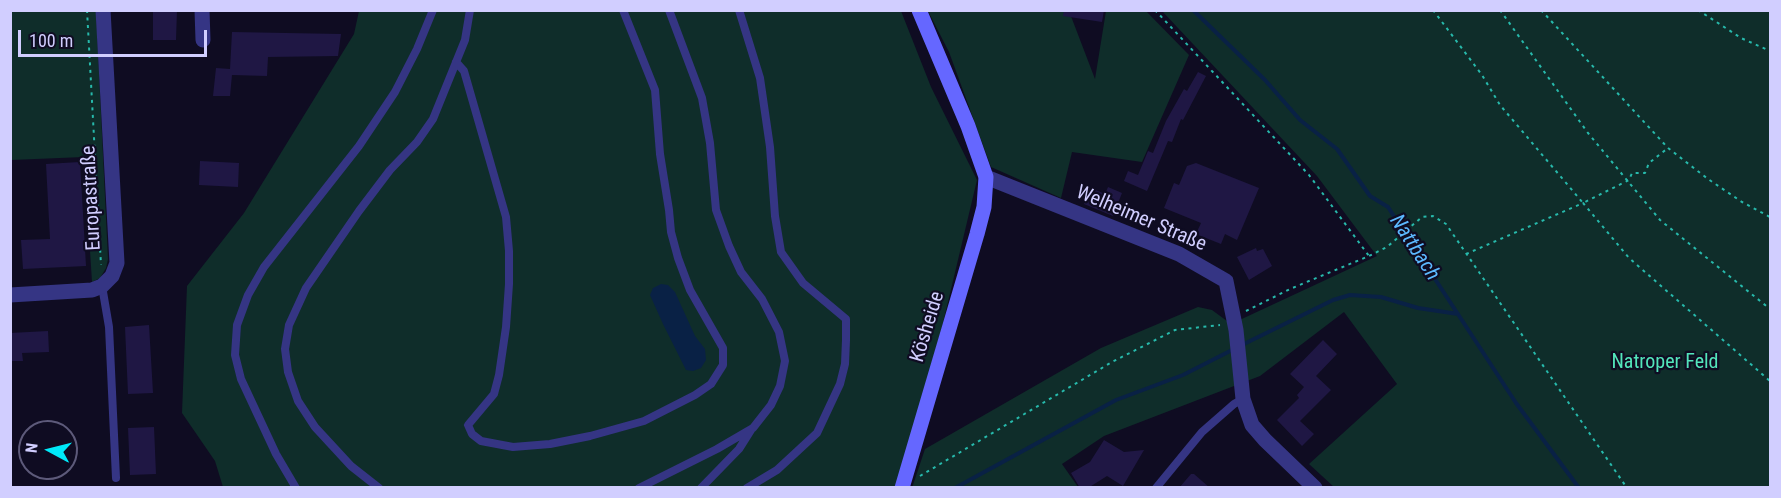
<!DOCTYPE html>
<meta charset="utf-8">
<style>
body{margin:0}
#map{position:relative;width:1781px;height:498px;overflow:hidden;background:#0f0c22;font-family:"Roboto Condensed",sans-serif}
canvas{display:block}
.frame{position:absolute;inset:0;border:12px solid #d1ceff;pointer-events:none}
.north{position:absolute;left:18px;top:420px;width:60px;height:60px;box-sizing:border-box;background:#0f0c22;border:2px solid #5d5a7a;border-radius:50%;rotate:277deg;font-size:16px;font-weight:700;line-height:24px;text-align:center;color:#d1ceff}
.north::after{content:'';display:block;margin:auto;width:21px;height:27px;background:#00e9f9;clip-path:polygon(50% 0,100% 100%,50% 72%,0 100%)}
.scale{position:absolute;left:18px;top:30px;width:189px;height:27px;box-sizing:border-box;border:3px solid #d1ceff;border-top:0;padding-left:8px;font-size:18px;line-height:21px;white-space:nowrap;color:#d1ceff;-webkit-text-stroke:4px #0f0c22;paint-order:stroke}
</style>
<div id="map">
<canvas width="1781" height="498"></canvas>
<div class="frame"></div>
<div class="north">N</div>
<div class="scale">100 m</div>
</div>
<script>
const g = document.querySelector('canvas').getContext('2d');
g.lineJoin = 'round';
function fill(path, color) { g.fillStyle = color; g.fill(path, 'evenodd'); }
const shape = rows => new Path2D(rows.map(r => 'M' + r).join(''));
function stroke(path, color, width, dash) { g.strokeStyle = color; g.lineWidth = width; g.lineCap = dash ? 'butt' : 'round'; g.setLineDash(dash || []); g.stroke(path); }
function write(font, color, halo, rows, align = 'center') {
  g.font = font + ' "Roboto Condensed",sans-serif'; g.lineWidth = 4.5; g.setLineDash([]); g.textBaseline = 'middle'; g.strokeStyle = halo; g.fillStyle = color; for (const [text, x, y, turn = 0] of rows) {
    g.save(); g.translate(x, y); g.rotate((+turn || 0) * Math.PI / 180); g.textAlign = isNaN(turn) ? turn : align; if (halo) g.strokeText(text, 0, 0); g.fillText(text, 0, 0); g.restore();
  }
}
const green = shape([
 [10,11,96,11,108,259,106,268,100,278,92,282,84,157,11,160],
 [359,11,901,11,931,87,977,180,942,327,896,487,223,487,215,461,182,413,187,286,244,213,354,34],
 [928,11,1069,11,1095,79,1106,11,1146,11,1189,55,1142,162,1072,152,1061,198,991,167,949,52],
 [1162,11,1770,11,1770,487,1334,487,1309,464,1397,384,1344,312,1260,376,1104,436,1062,464,1078,487,912,488,925,449,1101,348,1198,307,1212,310,1231,324,1377,256,1317,176]
]);
const water = shape([
 [661,284,668,285,675,292,695,336,705,349,706,360,701,368,693,371,686,370,663,324,650,295,653,288]
]);
const stream = shape([
 [1193,10,1265,80,1300,120,1337,149,1370,196,1388,207,1516,403,1579,488],
 [1240,346,1333,300,1350,295,1381,297,1418,308,1458,314],
 [955,488,1116,400,1183,375,1234,349]
]);
const building = shape([
 [153,10,177,10,176,40,153,40],
 [1064,10,1104,10,1102,22,1063,16],
 [232,32,341,34,338,56,268,57,267,76,232,75,230,96,213,96,216,68,230,69],
 [1198,72,1206,76,1183,120,1181,119,1172,142,1168,141,1147,191,1124,181,1128,171,1138,175,1148,151,1153,153,1166,121,1184,89,1187,91],
 [200,161,239,163,238,187,199,185],
 [80,162,86,266,23,269,21,240,50,239,46,164],
 [1196,163,1259,188,1237,240,1225,234,1221,244,1196,234,1201,223,1164,208,1174,183,1179,185,1187,166],
 [1108,187,1122,193,1113,216,1084,204,1091,188,1105,194],
 [1256,248,1257,251,1263,249,1272,266,1249,280,1237,257],
 [149,325,153,393,128,394,125,327],
 [48,331,49,352,22,353,23,361,10,361,10,333],
 [1323,340,1337,354,1316,376,1331,390,1300,421,1314,434,1302,446,1277,420,1299,398,1297,395,1304,387,1290,374],
 [154,427,156,474,130,475,128,428],
 [1104,440,1124,452,1144,450,1123,486,1107,476,1088,488,1080,488,1071,473,1090,462],
 [1191,474,1194,474,1210,488,1179,488]
]);
const path = shape([
 [87,10,101,265],
 [1155,10,1309,175,1369,256],
 [1433,10,1482,75,1500,105,1583,203,1629,180,1632,173,1645,173,1649,163,1668,148],
 [1500,10,1588,133,1660,220,1770,309],
 [1541,10,1668,148,1708,179,1742,202,1770,217],
 [1698,10,1741,38,1770,51],
 [1466,254,1583,203,1629,258,1770,381],
 [1246,311,1290,289,1369,256,1387,247,1422,217,1433,216,1446,224,1627,488],
 [920,476,1112,362,1175,330,1220,325]
]);
const lane = shape([
 [739,10,760,78,770,147,775,216,781,252,803,283,846,319,846,340,845,364,840,384,817,433,777,470,747,488],
 [456,62,464,71,506,217,509,251,509,284,506,327,499,375,494,394,468,425,472,434,481,441,513,447,550,444,590,436,644,421,695,395,711,384,723,365,723,348,690,290,678,258,671,232,669,210,660,154,655,90,623,10],
 [102,286,109,327,116,478],
 [296,488,276,454,241,379,235,355,237,325,248,295,264,267,359,146,395,92,417,49,433,10],
 [379,488,351,466,315,427,298,401,288,372,285,349,289,325,306,288,359,211,390,170,417,142,433,119,465,40,470,10],
 [639,488,717,449,753,428,771,405,780,386,785,361,779,332,762,299,741,272,729,246,716,210,710,143,702,98,669,10],
 [701,488,739,449,751,430],
 [1156,488,1202,432,1234,404,1243,399]
]);
const street = shape([
 [202,10,203,40],
 [986,177,1179,254,1226,281,1236,330,1243,399,1252,425,1265,440,1315,488],
 [10,295,92,290,102,286,112,276,117,263,103,10]
]);
const secondary = shape([
 [902,488,977,234,984,207,986,177,968,126,919,10]
]);
const streetNames = [
 ["Europastraße",92,198,-93],
 ["Welheimer Straße",1141,219,23],
 ["Kösheide",928,327,-73]
];
const parkNames = [
 ["Natroper Feld",1665,363]
];
const waterNames = [
 ["Nattbach",1414,248,57]
];
fill(green, '#0f2d2a');
fill(water, '#092145');
stroke(stream, '#092145', 4);
fill(building, '#1f1744');
stroke(path, '#27b9ab', 2, [3, 4.5]);
stroke(lane, '#353584', 8);
stroke(street, '#353584', 15);
stroke(secondary, '#6567ff', 15);
write('20px', '#d1ceff', '#0f0c22', streetNames);
write('20px', '#53e5bb', '#0f0c22', parkNames);
write('italic 21px', '#5cb9ff', '#0f0c22', waterNames);
</script>
